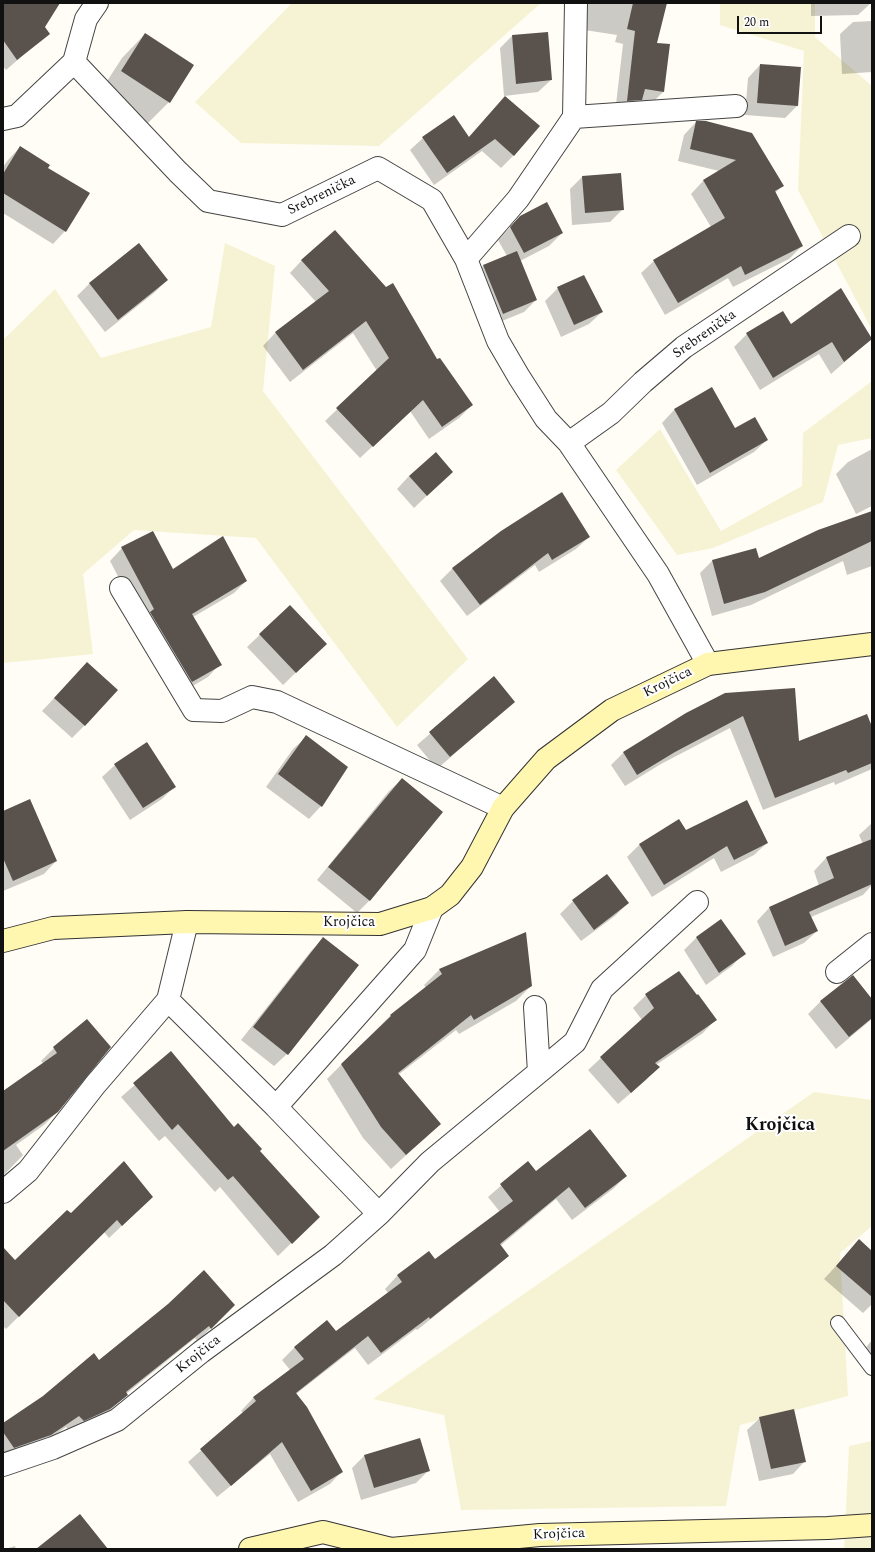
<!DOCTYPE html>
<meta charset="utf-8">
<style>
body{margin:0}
#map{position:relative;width:875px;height:1552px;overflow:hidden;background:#fffdf5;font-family:Spectral,serif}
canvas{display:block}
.frame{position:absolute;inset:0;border:4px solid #111;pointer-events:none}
.scale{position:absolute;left:737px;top:16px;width:85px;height:18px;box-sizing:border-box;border:2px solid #111;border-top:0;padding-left:5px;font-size:12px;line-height:14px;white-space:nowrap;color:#111;-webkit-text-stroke:3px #fff;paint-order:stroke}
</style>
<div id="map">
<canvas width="875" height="1552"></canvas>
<div class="frame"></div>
<div class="scale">20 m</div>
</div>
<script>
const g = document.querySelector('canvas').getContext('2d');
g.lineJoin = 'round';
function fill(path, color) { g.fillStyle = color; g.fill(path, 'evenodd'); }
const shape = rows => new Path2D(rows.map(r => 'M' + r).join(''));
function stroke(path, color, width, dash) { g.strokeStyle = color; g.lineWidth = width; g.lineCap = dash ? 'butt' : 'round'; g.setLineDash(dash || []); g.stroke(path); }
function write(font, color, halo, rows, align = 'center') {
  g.font = font + ' Spectral,serif'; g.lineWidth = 4; g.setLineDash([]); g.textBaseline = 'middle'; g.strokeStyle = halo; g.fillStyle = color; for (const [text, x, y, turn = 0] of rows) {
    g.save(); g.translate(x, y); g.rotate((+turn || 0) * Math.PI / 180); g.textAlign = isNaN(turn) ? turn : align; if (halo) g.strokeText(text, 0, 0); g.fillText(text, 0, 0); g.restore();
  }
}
const farmland = shape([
 [292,3,541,3,379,146,241,143,195,102],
 [720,3,815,3,815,37,872,86,872,330,798,190,804,51,720,25],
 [225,243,275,266,263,391,468,659,397,727,256,538,134,530,83,574,93,654,3,663,3,340,55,289,101,358,211,327],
 [872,381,872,438,838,445,823,502,713,548,677,555,616,470,660,429,721,531,802,486,803,433],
 [814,1092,872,1100,872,1226,840,1253,848,1396,740,1425,726,1506,461,1510,444,1415,373,1399],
 [872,1441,872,1549,844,1549,849,1446]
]);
const shadow = shape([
 [7,3,59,3,44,27,48,34,6,70,3,66,3,6],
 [582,3,666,3,655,43,664,91,651,104,615,113,623,44,615,42,617,35,578,29],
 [811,3,871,3,858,15,811,16],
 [872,21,872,72,842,74,840,34,853,22],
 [145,34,169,102,145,126,98,95,122,58],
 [512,36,551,80,538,92,504,96,500,48],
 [760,65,797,106,785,118,745,115,748,78],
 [505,97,514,155,501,168,482,151,434,185,410,150,423,138,468,138],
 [696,122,782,186,775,193,802,246,789,259,733,287,728,278,665,315,641,273,654,261,711,227,691,194,703,181,719,171,678,161,684,135],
 [20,147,47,168,65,231,53,244,3,213,3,167,8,160],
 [582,177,623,209,610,222,572,225,570,189],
 [520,217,562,233,549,246,520,261,536,300,524,312,490,326,471,278,483,266,507,256,498,240],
 [138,244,167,280,154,293,105,332,77,296,89,284],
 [302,260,472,405,459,418,429,439,410,411,360,458,325,421,377,371,353,333,290,382,263,346,275,333,316,302,290,273],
 [558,288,602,312,589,324,561,337,545,301],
 [840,289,872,338,831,374,819,354,760,390,734,347,747,334,782,312,790,325],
 [712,389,735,430,767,440,754,452,697,485,662,423,674,410],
 [872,449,872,506,856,514,836,474,848,462],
 [409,476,439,484,414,508,397,489],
 [872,531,872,566,847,575,843,561,751,605,712,616,700,573,712,561,758,560],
 [589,537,576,549,539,572,535,565,467,616,440,581,453,568],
 [122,548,172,570,246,581,234,593,193,617,220,664,208,677,179,694,110,561],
 [290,606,313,656,283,685,247,647],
 [75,676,85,725,72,738,42,711],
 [494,678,514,702,437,769,417,745],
 [725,694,799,742,872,722,872,769,835,785,834,782,763,810,730,728,661,764,625,786,611,765,624,752],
 [306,737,321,806,309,819,266,787,293,749],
 [115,765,175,786,162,799,130,820,102,777],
 [402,779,442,812,369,901,357,913,317,880,389,791],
 [3,812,56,861,44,874,3,891],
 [679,820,686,831,767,843,754,855,721,872,714,858,652,897,627,857,639,845],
 [872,823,872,885,863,895,811,917,817,931,804,943,773,957,757,921,769,908,819,886,814,871,826,858,863,844,859,835],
 [607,875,628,903,615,916,581,941,560,914,573,901],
 [525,933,531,986,516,1001,459,1034,456,1030,398,1075,440,1124,391,1169,363,1138,327,1079,390,1016,426,988,424,985,439,970],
 [697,937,744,953,732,966,706,985,684,950],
 [324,938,287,1054,274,1066,241,1040,311,951],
 [679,972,715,1020,703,1033,656,1065,646,1080,618,1104,588,1070,642,1020,633,1008,646,995],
 [853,977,872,1001,872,1019,836,1049,808,1014,820,1002],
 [87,1020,57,1112,44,1125,16,1145,23,1155,3,1176,3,1096,44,1064,41,1061,54,1048],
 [171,1053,234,1128,258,1151,318,1217,278,1256,220,1187,215,1192,165,1136,159,1141,121,1097],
 [528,1162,536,1172,626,1176,613,1189,572,1220,556,1199,500,1246,508,1256,495,1268,417,1330,416,1329,368,1365,355,1348,296,1394,342,1471,330,1484,298,1502,270,1454,217,1497,188,1462,243,1413,241,1411,253,1398,290,1370,282,1360,295,1347,335,1332,388,1293,385,1289,397,1276,429,1252,435,1260,500,1212,488,1197],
 [152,1197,109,1238,104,1232,6,1329,3,1326,3,1269,15,1262,71,1215],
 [859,1241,872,1252,872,1304,863,1313,824,1279],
 [233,1305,198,1341,195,1338,126,1394,127,1395,114,1407,97,1422,71,1433,66,1427,38,1447,3,1459,3,1425,99,1361],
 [872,1340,872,1373,856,1360],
 [760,1418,805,1461,793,1474,759,1481,747,1430],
 [364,1456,429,1470,416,1483,361,1500,352,1468],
 [15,1546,16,1549,5,1549]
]);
const building = shape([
 [3,3,60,3,45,27,50,34,17,60,3,40],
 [633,3,667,3,657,43,670,44,664,92,645,89,642,100,627,101,635,31,627,29],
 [548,32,552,80,516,84,512,35],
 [145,33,194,65,170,103,121,71],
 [760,64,801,67,798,106,757,103],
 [505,96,540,126,514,156,495,139,447,173,422,137,454,115,469,137],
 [696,121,706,121,752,133,784,186,775,191,803,246,745,275,741,266,678,303,653,260,725,218,703,180,736,160,690,149],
 [20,146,50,165,48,168,90,193,66,232,3,193,3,174],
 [621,173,624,210,585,213,582,176],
 [547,202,563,233,524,253,510,227,520,216],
 [335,230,386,287,393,283,437,359,440,358,473,405,442,427,423,400,373,447,336,408,389,358,366,321,303,370,275,332,329,291,301,260],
 [139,243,168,280,118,320,89,283],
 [517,251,537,300,503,314,483,265],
 [584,275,603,312,574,325,557,287],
 [841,288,872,339,844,362,832,342,773,378,746,333,783,311,791,324],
 [712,387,735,428,755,417,768,440,710,473,674,409],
 [436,452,453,472,427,496,409,476],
 [562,492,590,537,552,560,548,553,480,605,452,568,501,531],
 [872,511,872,541,765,592,724,604,712,560,756,548,759,558,818,530],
 [153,531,173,569,223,536,247,581,192,614,222,665,192,682,150,612,154,609,121,547],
 [290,605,327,644,296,673,259,634],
 [87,662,118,690,85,726,54,698],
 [494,676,515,702,450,757,429,732],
 [795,688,799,741,867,714,872,727,872,763,848,773,846,770,775,798,743,716,675,752,637,775,623,752,686,713,725,693],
 [306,735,348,767,322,807,278,774],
 [147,742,176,787,143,808,114,764],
 [402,778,443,812,370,901,328,867],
 [30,799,57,861,13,881,3,858,3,811],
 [747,800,768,843,734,860,727,846,664,885,639,844,679,819,686,830],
 [872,839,872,884,809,912,818,931,785,946,769,907,834,878,826,857],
 [607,874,629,903,594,930,572,900],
 [721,919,746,954,719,973,696,937],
 [526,932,532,986,474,1020,471,1015,398,1073,441,1124,406,1155,381,1127,341,1064,391,1016,390,1015,442,974,439,969],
 [323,937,359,965,288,1055,253,1027],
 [679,971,697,995,698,994,717,1020,655,1063,660,1067,631,1093,600,1057,654,1008,645,994],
 [853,975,872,999,872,1018,849,1037,820,1001],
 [87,1019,111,1047,58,1112,3,1151,3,1091,57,1053,53,1047],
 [171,1051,234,1127,238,1123,262,1149,260,1151,320,1217,292,1244,233,1176,228,1180,178,1124,172,1130,133,1083],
 [590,1129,627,1176,585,1208,569,1187,500,1244,509,1256,430,1319,429,1317,381,1353,368,1336,296,1393,307,1407,343,1472,311,1491,282,1442,231,1486,200,1449,256,1401,253,1397,304,1359,294,1347,327,1320,336,1331,402,1282,397,1275,429,1251,435,1259,513,1201,500,1184,528,1161,536,1171],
 [124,1161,153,1197,122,1226,117,1220,19,1317,3,1300,3,1247,15,1260,67,1210,71,1213],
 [859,1239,872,1251,872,1297,836,1266],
 [204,1270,235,1305,211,1329,209,1326,126,1392,128,1395,110,1409,84,1421,79,1416,51,1435,14,1448,3,1432,3,1423,43,1396,94,1353,99,1360,168,1304],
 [794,1409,806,1462,771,1469,759,1417],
 [420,1438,430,1471,374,1488,364,1455],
 [80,1514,108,1549,36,1549]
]);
const lane = shape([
 [838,1323,872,1368]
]);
const street = shape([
 [74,62,86,19,97,3],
 [574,117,736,106],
 [3,119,17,116,74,62,178,172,208,201,282,215,378,168,432,200,466,259,498,341,519,377,546,419,569,443,658,574,708,664],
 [466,259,518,199,574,117,576,3],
 [569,443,611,413,643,382,684,347,849,236],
 [121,588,194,710,222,711,252,697,277,702,503,808],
 [837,972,872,944],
 [168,1000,276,1107,379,1214],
 [539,1072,575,1042,602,989,697,902],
 [276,1107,415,950,432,908],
 [3,1192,28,1171,95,1085,168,1000,187,922],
 [3,1465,53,1448,117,1420,201,1352,333,1255,379,1214,430,1162,539,1072,535,1007]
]);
const secondary = shape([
 [3,941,53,928,187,922,380,924,432,908,450,895,472,867,503,808,546,759,612,710,708,664,872,644],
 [250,1549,323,1532,391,1549,540,1535,828,1528,872,1525]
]);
const streetNames = [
 ["Srebrenička",322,196,-26],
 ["Srebrenička",705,335,-35],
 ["Krojčica",668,683,-26],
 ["Krojčica",349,923],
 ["Krojčica",199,1355,-38],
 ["Krojčica",559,1535,-2]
];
const districtNames = [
 ["Krojčica",780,1126]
];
fill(farmland, '#f6f3d4');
fill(shadow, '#0003');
fill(building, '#5a524d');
stroke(lane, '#444', 16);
stroke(street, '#444', 24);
stroke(secondary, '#333', 24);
stroke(lane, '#fff', 14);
stroke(street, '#fff', 22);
stroke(secondary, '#fff6b0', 22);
write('14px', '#111', '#fff', streetNames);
write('bold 18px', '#111', '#fff', districtNames);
</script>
